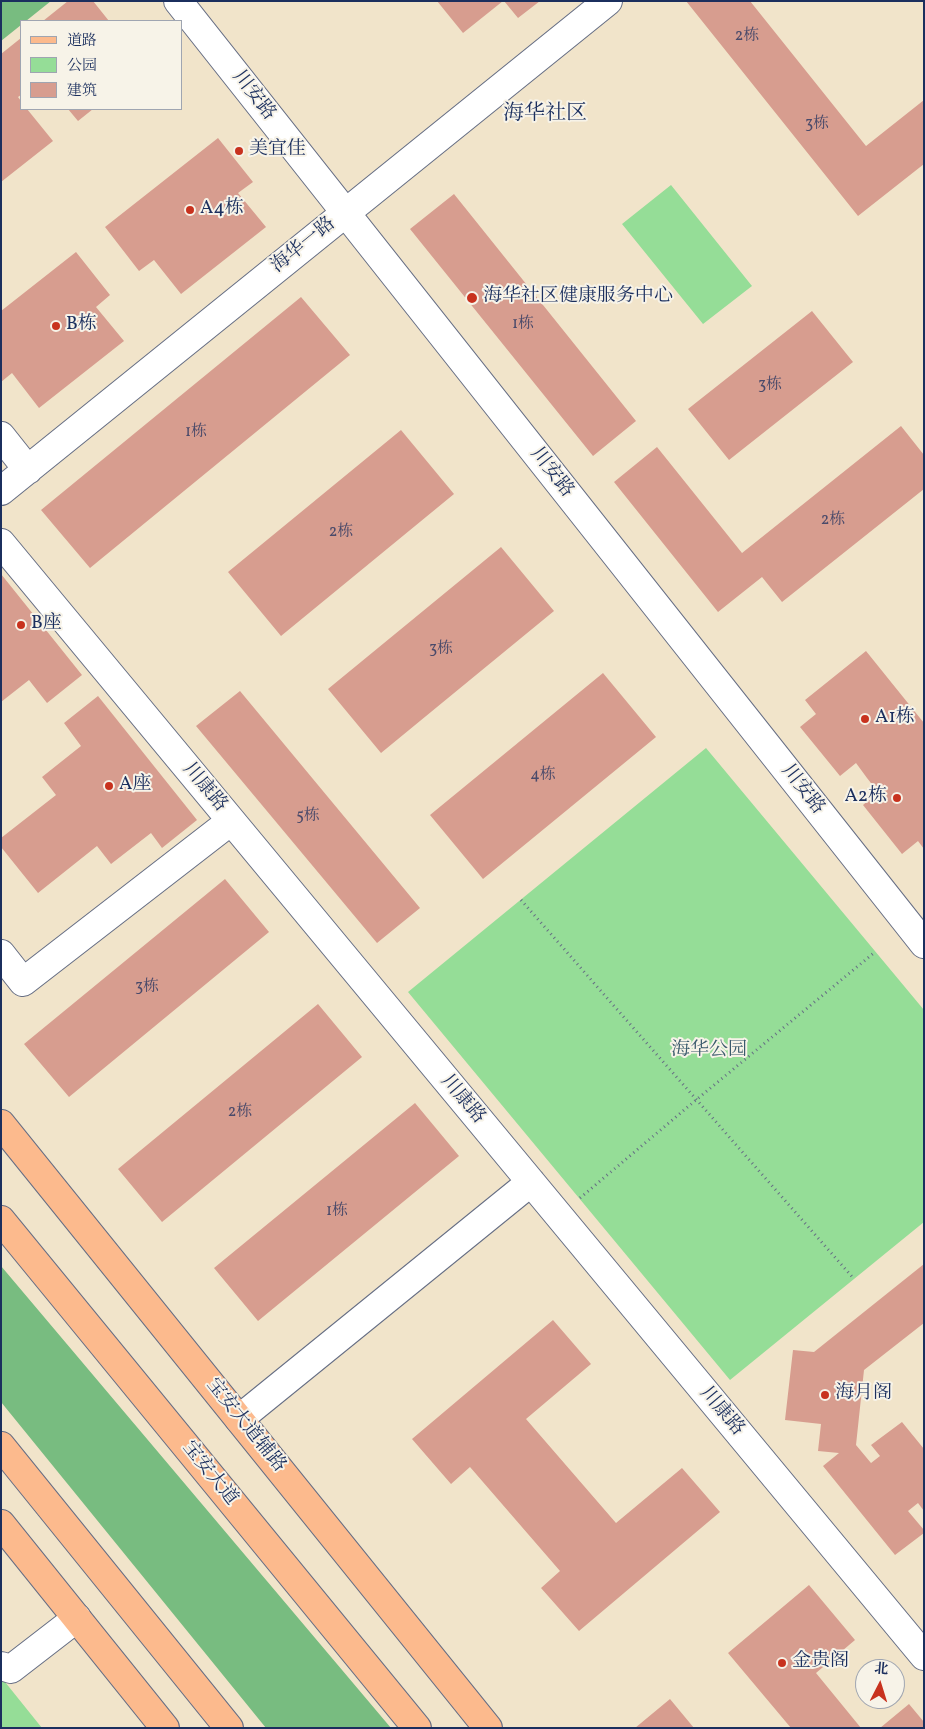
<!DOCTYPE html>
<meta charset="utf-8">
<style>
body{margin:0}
#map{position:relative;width:925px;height:1729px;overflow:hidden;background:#f1e4ca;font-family:Vollkorn,"Noto Serif SC",serif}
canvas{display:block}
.frame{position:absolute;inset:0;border:2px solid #1b2f5e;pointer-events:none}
.legend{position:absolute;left:20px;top:20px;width:162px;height:90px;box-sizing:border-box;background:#f7f3e8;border:1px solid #9fa5b1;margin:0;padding:6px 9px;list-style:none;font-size:15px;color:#1b2f5e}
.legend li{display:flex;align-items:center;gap:10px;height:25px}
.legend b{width:25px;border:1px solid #9fa5b1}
.north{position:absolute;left:855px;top:1659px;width:50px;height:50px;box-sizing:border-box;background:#f7f3e8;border:1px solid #9fa5b1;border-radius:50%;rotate:5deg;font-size:14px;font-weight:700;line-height:20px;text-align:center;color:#1b2f5e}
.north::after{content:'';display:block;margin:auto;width:18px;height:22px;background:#c8321e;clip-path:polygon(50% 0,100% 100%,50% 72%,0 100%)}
</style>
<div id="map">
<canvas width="925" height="1729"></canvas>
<div class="frame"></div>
<ul class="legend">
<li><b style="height:6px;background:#fcba8d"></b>道路</li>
<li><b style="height:14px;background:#95dd97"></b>公园</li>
<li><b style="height:14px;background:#d79d8f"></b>建筑</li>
</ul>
<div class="north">北</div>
</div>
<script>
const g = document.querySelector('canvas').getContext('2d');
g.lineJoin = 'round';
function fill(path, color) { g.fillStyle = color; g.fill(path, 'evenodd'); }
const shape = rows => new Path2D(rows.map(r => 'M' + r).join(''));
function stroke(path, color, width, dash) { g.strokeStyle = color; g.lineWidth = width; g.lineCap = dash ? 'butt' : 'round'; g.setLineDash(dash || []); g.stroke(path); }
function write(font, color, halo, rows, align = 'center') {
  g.font = font + ' Vollkorn,"Noto Serif SC",serif'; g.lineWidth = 4; g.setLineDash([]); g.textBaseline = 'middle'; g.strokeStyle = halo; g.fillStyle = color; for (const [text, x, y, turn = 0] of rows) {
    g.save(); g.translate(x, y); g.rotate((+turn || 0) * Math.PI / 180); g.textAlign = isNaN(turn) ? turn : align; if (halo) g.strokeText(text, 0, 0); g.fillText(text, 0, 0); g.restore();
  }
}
const green = shape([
 [671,185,752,286,703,324,622,224],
 [706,748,924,1010,924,1222,730,1380,408,992],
 [1,1677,42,1728,1,1728]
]);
const forest = shape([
 [1,1,51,1,26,21,21,21,21,25,1,41],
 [1,1266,391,1728,266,1728,1,1402]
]);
const building = shape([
 [68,1,93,1,109,21,43,21],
 [437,1,503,1,463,33],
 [504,1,540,1,518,18],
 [686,1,750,1,866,146,924,100,924,164,858,216],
 [21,38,21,95,18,97,21,101,21,109,27,109,53,141,1,182,1,54],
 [68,109,93,109,78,121],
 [218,138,253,182,238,193,266,227,181,294,154,260,139,271,105,227],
 [454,194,636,421,593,456,410,229],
 [76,252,110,295,96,307,124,341,39,408,12,373,1,382,1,311],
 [301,297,350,355,90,568,41,510],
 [812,311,853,362,729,460,688,409],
 [901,426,924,455,924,489,782,602,762,577,718,612,614,482,657,447,742,553],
 [401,430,454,494,281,636,228,572],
 [501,547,554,611,381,753,328,689],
 [1,574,82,675,47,703,29,680,1,702],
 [866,651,924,723,924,849,918,841,902,854,863,805,878,792,867,778,856,763,840,776,800,727,816,714,805,700],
 [603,673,656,737,483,879,430,815],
 [240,691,420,908,377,943,196,726],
 [98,696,197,820,162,848,151,833,111,864,97,846,38,893,1,847,1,838,56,795,42,777,81,746,64,723],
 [225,879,269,932,69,1097,24,1044],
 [318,1004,362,1057,162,1222,118,1169],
 [415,1103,459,1156,258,1321,214,1268],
 [924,1264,924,1323,864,1370,856,1445,871,1463,880,1456,871,1445,902,1422,924,1449,924,1511,918,1503,908,1511,924,1530,924,1533,895,1555,823,1466,839,1453,818,1451,821,1424,785,1420,793,1350,814,1352],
 [553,1320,591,1364,526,1419,616,1523,682,1468,720,1512,579,1631,541,1588,560,1571,470,1467,451,1484,412,1439],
 [809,1585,855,1640,816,1673,861,1728,791,1728,728,1653],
 [670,1699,694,1728,635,1728],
 [909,1704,924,1722,924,1728,880,1728]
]);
const path = shape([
 [521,900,854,1279],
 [580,1198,696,1100,875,952]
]);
const minor = shape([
 [178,1,924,944],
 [1,436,28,470],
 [1,491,608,1],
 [1,543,924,1656],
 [1,954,23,982,231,821],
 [239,1419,531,1182],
 [1,1666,11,1669,77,1618]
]);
const major = shape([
 [1,1124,488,1728],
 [1,1220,417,1728],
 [1,1446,229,1728],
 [1,1524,165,1728]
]);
const markers = [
 [239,151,5,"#c8321e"],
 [190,210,5,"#c8321e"],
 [472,298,6,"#c8321e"],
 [56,326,5,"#c8321e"],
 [21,625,5,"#c8321e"],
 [865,719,5,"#c8321e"],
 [109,786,5,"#c8321e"],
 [897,798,5,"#c8321e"],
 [825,1395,5,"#c8321e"],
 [782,1663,5,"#c8321e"]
];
const numberNames = [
 ["2栋",747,37],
 ["3栋",817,125],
 ["1栋",523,325],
 ["3栋",770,386],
 ["1栋",196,433],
 ["2栋",833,521],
 ["2栋",341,533],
 ["3栋",441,650],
 ["4栋",543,776],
 ["5栋",308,817],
 ["3栋",147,988],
 ["2栋",240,1113],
 ["1栋",337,1212]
];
const streetNames = [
 ["川安路",253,96,52],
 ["海华一路",304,246,-39],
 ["川安路",551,473,52],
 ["川康路",204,788,50],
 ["川安路",802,790,52],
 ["川康路",462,1100,50],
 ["川康路",721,1412,50],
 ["宝安大道辅路",245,1426,51],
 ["宝安大道",209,1474,51]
];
const poiNames = [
 ["美宜佳",249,151],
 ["A4栋",200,210],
 ["海华社区健康服务中心",483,298],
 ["B栋",66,326],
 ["B座",31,625],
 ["A1栋",875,719],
 ["A座",119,786],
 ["A2栋",887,798,"right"],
 ["海月阁",835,1395],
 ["金贵阁",792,1663]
];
const parkNames = [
 ["海华公园",709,1052]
];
const quarterNames = [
 ["海华社区",545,115]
];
fill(green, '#95dd97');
fill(forest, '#78bc80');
fill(building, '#d79d8f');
stroke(minor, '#666e84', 30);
stroke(major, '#666e84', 30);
stroke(path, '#666e84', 3, [1, 4]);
stroke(minor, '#fff', 28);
stroke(major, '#fcba8d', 28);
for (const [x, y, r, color] of markers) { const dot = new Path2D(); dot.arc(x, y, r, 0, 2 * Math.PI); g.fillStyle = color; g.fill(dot); stroke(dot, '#f7f3e8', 2); }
write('16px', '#4a4a6a', null, numberNames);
write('19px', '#1b2f5e', '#f7f3e8', streetNames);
write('19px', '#1b2f5e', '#f7f3e8', poiNames, 'left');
write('19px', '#3a5a6c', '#f7f3e8', parkNames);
write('21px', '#1b2f5e', '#f7f3e8', quarterNames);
</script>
